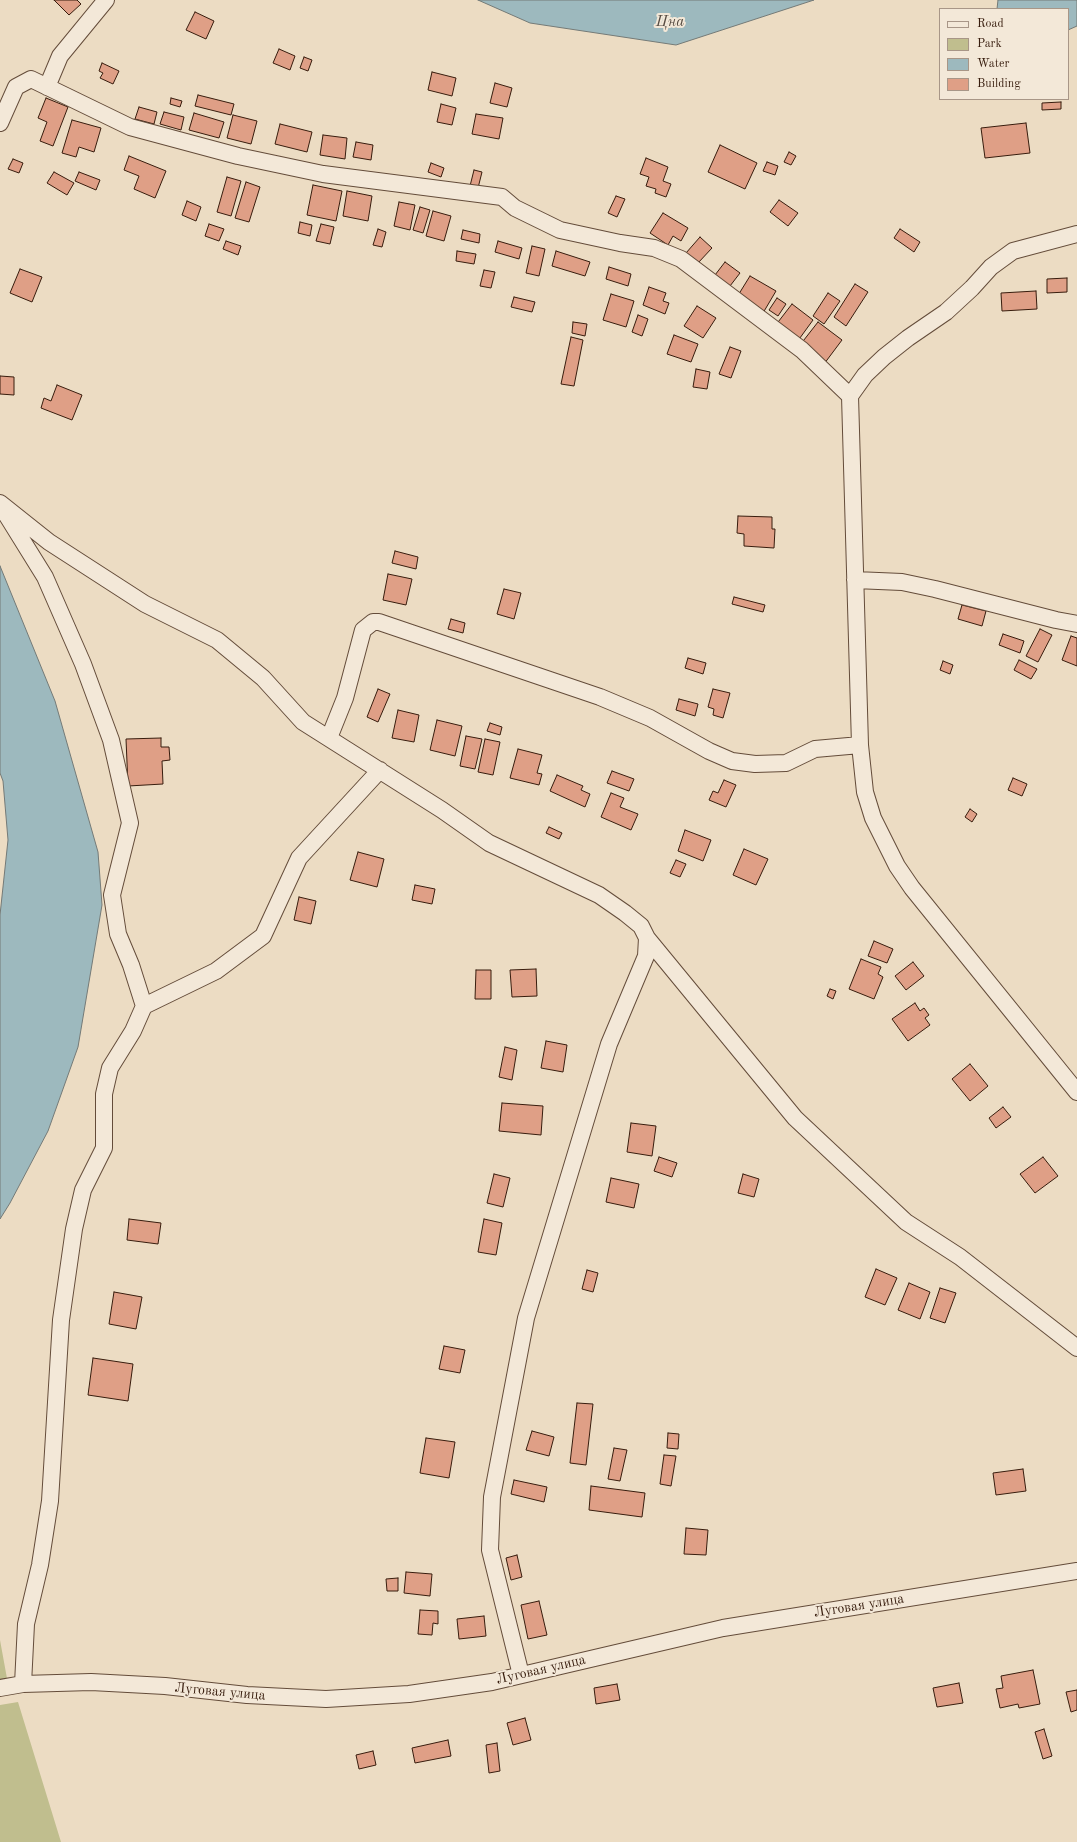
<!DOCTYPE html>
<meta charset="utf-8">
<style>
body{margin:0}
#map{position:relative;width:1077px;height:1842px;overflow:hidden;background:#ecdcc3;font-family:"Old Standard TT",serif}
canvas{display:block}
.legend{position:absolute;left:939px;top:8px;width:130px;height:92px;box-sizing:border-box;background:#f3e8d8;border:1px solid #a89687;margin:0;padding:5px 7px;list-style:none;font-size:12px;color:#371c0d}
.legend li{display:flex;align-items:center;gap:8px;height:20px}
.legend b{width:20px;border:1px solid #a89687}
</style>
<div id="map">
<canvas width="1077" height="1842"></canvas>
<ul class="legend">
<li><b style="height:5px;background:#f3e8d8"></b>Road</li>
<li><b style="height:11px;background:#c0be8e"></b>Park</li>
<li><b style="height:11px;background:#9db9be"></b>Water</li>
<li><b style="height:11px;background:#df9f86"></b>Building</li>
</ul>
</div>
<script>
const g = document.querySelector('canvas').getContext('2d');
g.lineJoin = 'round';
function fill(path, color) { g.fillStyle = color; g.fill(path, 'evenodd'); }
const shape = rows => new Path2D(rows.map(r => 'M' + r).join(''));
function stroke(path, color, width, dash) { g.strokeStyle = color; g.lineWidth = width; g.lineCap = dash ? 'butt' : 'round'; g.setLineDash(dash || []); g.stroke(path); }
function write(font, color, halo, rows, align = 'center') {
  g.font = font + ' "Old Standard TT",serif'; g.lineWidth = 4; g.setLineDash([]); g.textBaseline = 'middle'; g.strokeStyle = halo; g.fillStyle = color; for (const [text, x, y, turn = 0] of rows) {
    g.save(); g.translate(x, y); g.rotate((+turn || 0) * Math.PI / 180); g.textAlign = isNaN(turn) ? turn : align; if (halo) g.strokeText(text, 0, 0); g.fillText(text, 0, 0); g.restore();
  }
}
const green = shape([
 [0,1640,8,1684,0,1685],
 [18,1702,61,1842,0,1842,0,1705]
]);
const water = shape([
 [478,0,814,0,676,45,530,23,478,0],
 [998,0,1077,0,1077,26,1068,30,1068,9,997,9,998,0],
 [0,566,55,701,98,852,102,905,78,1047,48,1131,10,1203,0,1219,0,915,8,840,3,781,0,773,0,566]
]);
const building = shape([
 [54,0,77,0,81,4,69,15,54,0],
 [195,12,214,21,206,39,186,30,195,12],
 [279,49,295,56,290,70,273,63,279,49],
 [304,57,312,60,308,71,300,68,304,57],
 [102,63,119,71,113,84,100,78,103,73,99,71,102,63],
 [432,72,456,78,452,96,428,90,432,72],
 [495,83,512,88,507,107,490,103,495,83],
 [198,95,234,104,231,115,195,106,198,95],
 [46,98,68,107,53,146,40,141,47,122,38,118,46,98],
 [171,98,182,101,180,107,170,104,171,98],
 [1061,102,1061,109,1042,110,1042,103,1061,102],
 [441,104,456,108,452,125,437,122,441,104],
 [139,107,157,112,154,124,135,119,139,107],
 [164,112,184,117,181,130,160,124,164,112],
 [194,113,224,122,219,138,189,130,194,113],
 [476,114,503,118,499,139,472,134,476,114],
 [233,115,257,121,251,144,227,138,233,115],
 [72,120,101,128,94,152,79,147,76,157,62,153,72,120],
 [1026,123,1030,153,985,158,981,128,1026,123],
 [280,124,312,132,307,152,275,144,280,124],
 [323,135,347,138,345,159,320,155,323,135],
 [356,142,373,145,371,160,353,157,356,142],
 [720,145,757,163,745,189,708,172,720,145],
 [789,152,796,156,791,165,784,162,789,152],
 [129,156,166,171,155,198,134,189,139,176,124,170,129,156],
 [646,158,668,167,663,181,671,184,666,197,655,193,656,189,646,186,649,177,640,174,646,158],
 [13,159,23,163,19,173,8,169,13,159],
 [767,162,778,166,775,175,763,171,767,162],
 [431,163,444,168,441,177,428,172,431,163],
 [474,170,482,172,478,188,470,186,474,170],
 [54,172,74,183,67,195,47,183,54,172],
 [79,172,100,180,96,190,75,181,79,172],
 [227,177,241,181,231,216,217,212,227,177],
 [246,182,260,187,249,222,235,218,246,182],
 [313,185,342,191,336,221,307,215,313,185],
 [347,191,372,196,368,221,343,216,347,191],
 [616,196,625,199,617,217,608,213,616,196],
 [779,200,798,213,788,226,770,212,779,200],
 [187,201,201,207,196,221,182,215,187,201],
 [399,202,415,205,410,230,394,226,399,202],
 [420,207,430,210,423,233,413,230,420,207],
 [433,211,451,216,444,241,426,236,433,211],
 [663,213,688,228,681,241,673,236,668,245,650,233,663,213],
 [300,222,312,225,310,236,298,233,300,222],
 [209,224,224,229,219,241,205,236,209,224],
 [321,224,334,227,330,244,316,241,321,224],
 [378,229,386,232,382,247,373,245,378,229],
 [900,229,920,242,914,252,894,238,900,229],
 [463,230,480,234,479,243,461,239,463,230],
 [700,237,712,248,698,263,686,253,700,237],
 [226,241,241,246,238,255,223,249,226,241],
 [498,241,522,248,519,259,495,252,498,241],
 [532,246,545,249,539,276,526,273,532,246],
 [457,251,476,254,474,264,456,261,457,251],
 [556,251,590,262,585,276,552,266,556,251],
 [725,262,740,273,730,286,715,275,725,262],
 [609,267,631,274,628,286,606,279,609,267],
 [20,269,42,277,32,302,10,293,20,269],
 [484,270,495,272,491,288,480,286,484,270],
 [750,276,776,291,763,313,737,297,750,276],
 [1067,278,1067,292,1047,293,1047,279,1067,278],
 [855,284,868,292,846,326,834,317,855,284],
 [649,287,666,293,663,301,669,303,665,314,643,305,649,287],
 [1036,291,1037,309,1002,311,1001,293,1036,291],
 [828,293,840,301,824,324,813,316,828,293],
 [611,294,634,301,626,327,603,320,611,294],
 [514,297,535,302,532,312,511,307,514,297],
 [777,298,786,304,778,316,769,310,777,298],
 [792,304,813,320,797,342,775,326,792,304],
 [697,306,716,318,703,338,684,326,697,306],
 [638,315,648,319,642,336,632,332,638,315],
 [573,322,587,324,585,336,572,333,573,322],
 [818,322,842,340,824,364,800,345,818,322],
 [674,335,698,344,691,362,667,354,674,335],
 [571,337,583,340,574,386,561,384,571,337],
 [730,347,741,351,731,378,719,374,730,347],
 [696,369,710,372,707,389,693,387,696,369],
 [0,376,14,377,14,395,0,394,0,376],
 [57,385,82,395,72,420,41,408,44,398,51,401,57,385],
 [738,516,772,517,772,529,775,529,774,548,744,546,744,534,737,533,738,516],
 [395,551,418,557,416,569,392,563,395,551],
 [388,574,412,579,406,605,383,600,388,574],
 [504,589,521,593,514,619,497,614,504,589],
 [734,597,765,605,763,612,732,604,734,597],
 [962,605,986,611,982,626,958,619,962,605],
 [451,619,465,623,463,633,448,629,451,619],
 [1040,629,1052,635,1038,662,1026,656,1040,629],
 [1003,634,1024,641,1020,653,999,645,1003,634],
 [1071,636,1077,638,1077,666,1062,660,1071,636],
 [688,658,706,663,703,674,685,668,688,658],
 [1019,660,1037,669,1031,679,1014,670,1019,660],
 [943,661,953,665,950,674,940,670,943,661],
 [378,689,390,694,378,722,367,717,378,689],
 [713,689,730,693,723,718,713,715,714,709,708,707,713,689],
 [679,699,698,704,695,716,676,710,679,699],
 [398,710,419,715,414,742,392,738,398,710],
 [437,720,462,726,455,756,430,750,437,720],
 [490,723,502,727,500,735,487,731,490,723],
 [466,736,482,739,475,769,460,766,466,736],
 [161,738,161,747,169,747,170,760,162,761,163,784,128,786,126,739,161,738],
 [485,739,500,742,493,775,478,772,485,739],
 [518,749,542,755,537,773,542,774,539,785,510,778,518,749],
 [612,771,634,779,629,791,607,783,612,771],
 [557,775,583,786,581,790,590,794,585,807,550,791,557,775],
 [1013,778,1027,784,1022,796,1008,790,1013,778],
 [724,780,736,785,726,807,709,800,713,791,718,793,724,780],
 [611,793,624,798,620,807,638,814,631,830,601,817,611,793],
 [970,809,977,814,972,822,965,817,970,809],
 [549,827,562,833,559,839,546,833,549,827],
 [685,830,711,840,703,861,678,851,685,830],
 [744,849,768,859,756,885,733,875,744,849],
 [358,852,384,859,377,887,350,880,358,852],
 [676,860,686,864,680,877,670,873,676,860],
 [415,885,435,889,432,904,412,900,415,885],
 [299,897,316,901,311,924,294,920,299,897],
 [874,941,893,949,887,963,868,956,874,941],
 [861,959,881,967,878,974,883,977,874,999,849,989,861,959],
 [913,962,924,976,906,990,895,976,913,962],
 [536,969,537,996,512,997,510,970,536,969],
 [476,970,491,970,491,999,475,999,476,970],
 [830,989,836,991,833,999,827,996,830,989],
 [915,1003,920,1011,924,1008,929,1015,925,1018,930,1025,908,1041,892,1019,915,1003],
 [546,1041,567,1045,563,1072,541,1068,546,1041],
 [505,1047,517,1050,512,1080,499,1077,505,1047],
 [970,1064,988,1086,970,1101,952,1079,970,1064],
 [502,1103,543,1106,541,1135,499,1131,502,1103],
 [1003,1107,1011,1117,996,1128,989,1118,1003,1107],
 [631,1123,656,1126,652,1156,627,1152,631,1123],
 [659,1157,677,1163,672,1177,654,1171,659,1157],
 [1043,1157,1058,1176,1035,1193,1020,1174,1043,1157],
 [494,1174,510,1178,503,1207,487,1203,494,1174],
 [743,1174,759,1179,754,1197,738,1193,743,1174],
 [611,1178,639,1184,634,1208,606,1202,611,1178],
 [129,1219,161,1223,158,1244,127,1240,129,1219],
 [484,1219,502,1223,496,1255,478,1252,484,1219],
 [876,1269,897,1278,885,1305,865,1297,876,1269],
 [587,1270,598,1273,593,1292,582,1289,587,1270],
 [909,1283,930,1292,920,1319,898,1310,909,1283],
 [940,1288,956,1293,945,1323,930,1318,940,1288],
 [114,1292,142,1297,136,1329,109,1324,114,1292],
 [444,1346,465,1350,460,1373,439,1369,444,1346],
 [93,1358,133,1364,128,1401,88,1395,93,1358],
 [577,1403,593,1404,586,1465,570,1463,577,1403],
 [532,1431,554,1437,549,1456,526,1450,532,1431],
 [668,1433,679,1434,678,1449,667,1448,668,1433],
 [426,1438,455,1442,449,1478,420,1473,426,1438],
 [614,1448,627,1450,620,1481,608,1479,614,1448],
 [664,1455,676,1456,671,1486,660,1484,664,1455],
 [1023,1469,1026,1491,996,1495,993,1473,1023,1469],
 [514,1480,547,1487,544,1502,511,1494,514,1480],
 [591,1486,645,1493,642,1517,589,1510,591,1486],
 [686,1528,708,1530,706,1555,684,1554,686,1528],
 [517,1555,522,1577,511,1580,506,1558,517,1555],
 [406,1572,432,1574,430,1596,404,1593,406,1572],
 [398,1578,398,1591,387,1591,386,1579,398,1578],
 [539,1601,547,1635,528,1639,521,1605,539,1601],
 [420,1610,438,1611,438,1624,433,1623,432,1635,418,1634,420,1610],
 [484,1616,486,1636,459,1639,457,1619,484,1616],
 [1033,1670,1040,1704,1019,1708,1018,1704,1000,1708,996,1689,1003,1688,1001,1676,1033,1670],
 [959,1683,963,1703,937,1707,933,1688,959,1683],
 [617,1684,620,1700,596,1704,594,1688,617,1684],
 [1077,1690,1077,1710,1071,1712,1066,1692,1077,1690],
 [525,1718,531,1740,513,1745,507,1723,525,1718],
 [1044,1729,1052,1756,1043,1759,1035,1732,1044,1729],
 [448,1740,451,1756,415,1763,412,1748,448,1740],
 [497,1743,500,1771,489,1773,486,1745,497,1743],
 [373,1751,376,1765,359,1769,356,1755,373,1751]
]);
const minor = shape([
 [47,87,60,56,106,0],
 [0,123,16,87,31,79,130,127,238,156,323,174,502,197,515,208,560,230,620,243,654,248,681,259,802,350,850,396],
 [1077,234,1013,251,991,267,972,288,946,312,908,338,884,357,865,375,850,396,860,745,865,792,873,818,897,866,912,888,1077,1092],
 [0,503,49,542,145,604,217,640,263,678,303,722,442,810,489,843,599,895,625,913,641,926,647,938,795,1118,906,1222,960,1257,1077,1348],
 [4,511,45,577,83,664,111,740,130,823,112,895,118,934,131,965,144,1006,133,1031,110,1068,104,1094,104,1148,83,1190,74,1229,61,1320,50,1501,40,1565,26,1624,23,1684],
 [855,580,902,582,935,589,1056,620,1077,624],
 [329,738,345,698,363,630,373,622,379,622,600,697,650,718,709,751,732,761,755,764,786,763,815,749,860,745],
 [144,1006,216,971,263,936,299,858,380,770],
 [521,1675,490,1550,492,1497,526,1318,609,1044,646,956,647,938],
 [0,1688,23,1684,91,1682,165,1686,247,1695,326,1699,409,1694,492,1682,723,1628,1077,1571]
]);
const streetNames = [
 ["Луговая улица",859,1606,-9],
 ["Луговая улица",541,1670,-13],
 ["Луговая улица",220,1692,5]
];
const waterNames = [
 ["Цна",670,22]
];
fill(green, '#c0be8e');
fill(water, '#9db9be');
stroke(water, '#747a77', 1);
fill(building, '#df9f86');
stroke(building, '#371c0d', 1);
stroke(minor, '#644c3a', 18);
stroke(minor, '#f3e8d8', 16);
write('14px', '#371c0d', '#f3e8d8', streetNames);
write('italic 15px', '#564b42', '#f3e8d8', waterNames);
</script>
